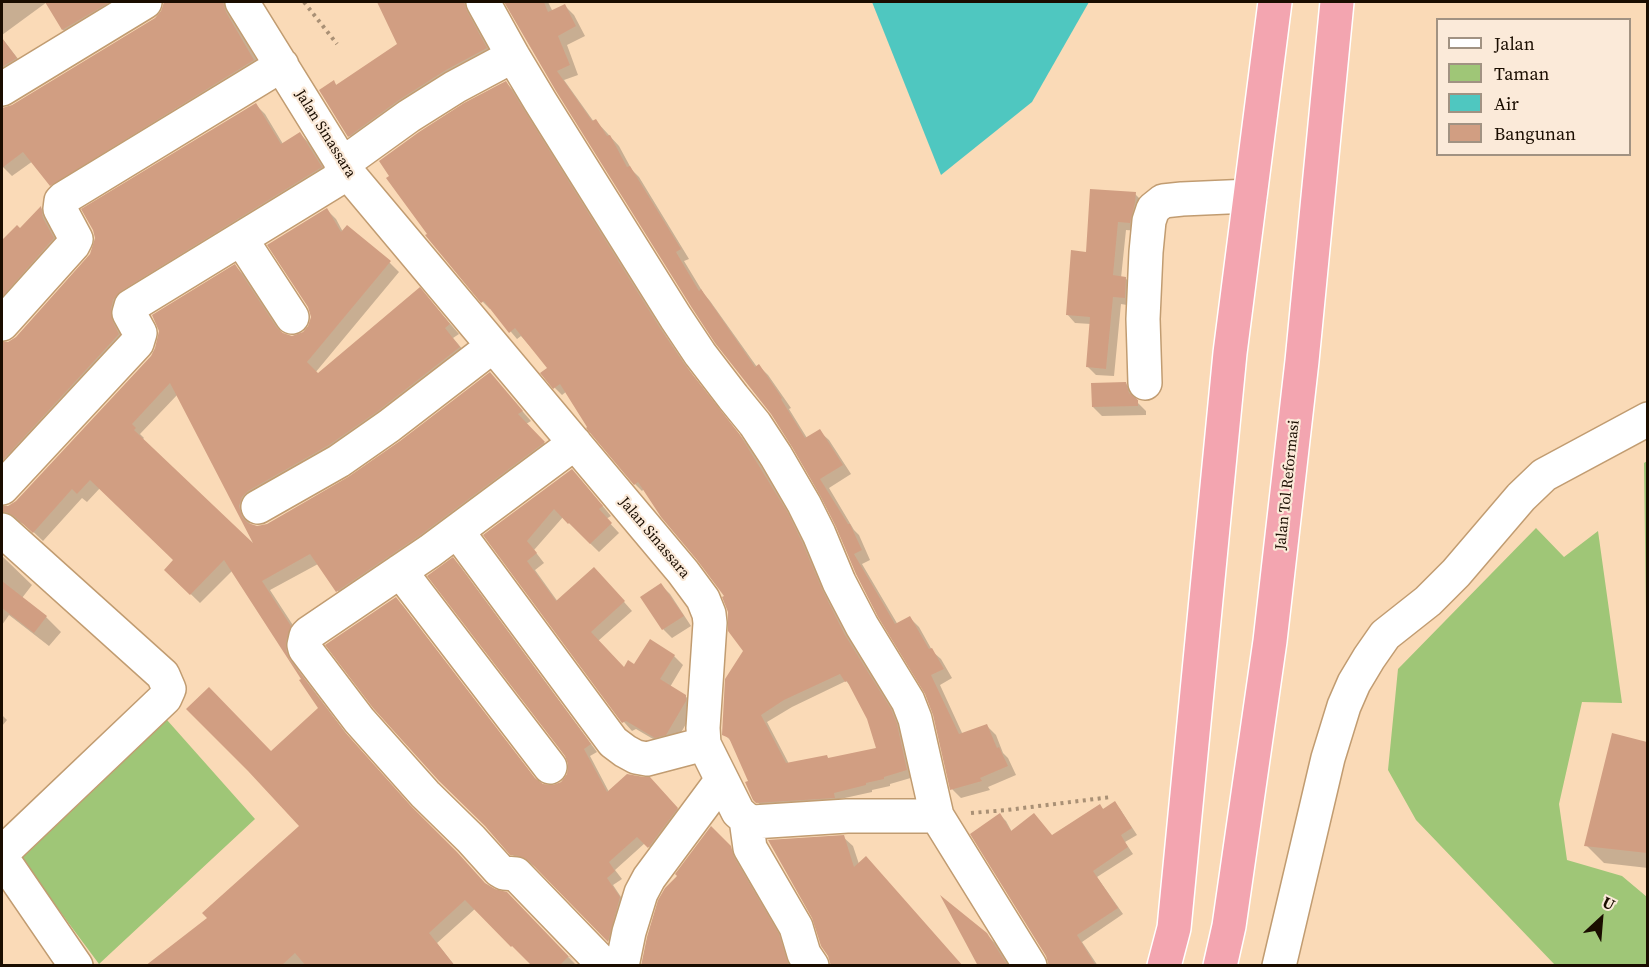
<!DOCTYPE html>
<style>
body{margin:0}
#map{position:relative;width:1649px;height:967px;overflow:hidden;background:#fadab7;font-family:"Source Serif 4",serif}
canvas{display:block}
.frame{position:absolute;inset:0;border:3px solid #1a0d00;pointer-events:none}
.legend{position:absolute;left:1436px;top:18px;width:195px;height:138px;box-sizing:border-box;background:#fbead9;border:2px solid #a19282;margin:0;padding:8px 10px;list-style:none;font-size:18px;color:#1a0d00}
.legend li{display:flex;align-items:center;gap:12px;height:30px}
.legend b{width:30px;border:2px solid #a19282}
.north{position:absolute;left:1571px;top:889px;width:60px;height:60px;-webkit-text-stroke:4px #fbead9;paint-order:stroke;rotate:26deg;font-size:16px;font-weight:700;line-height:24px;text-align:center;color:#1a0d00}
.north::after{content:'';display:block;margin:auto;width:21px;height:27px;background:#1a0d00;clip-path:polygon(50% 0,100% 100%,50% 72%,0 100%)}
</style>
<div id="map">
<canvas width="1649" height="967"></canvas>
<div class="frame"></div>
<ul class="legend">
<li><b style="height:8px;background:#fff"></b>Jalan</li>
<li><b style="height:16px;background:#9fc677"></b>Taman</li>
<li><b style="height:16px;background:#4fc7c0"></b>Air</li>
<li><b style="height:16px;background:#d19e82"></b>Bangunan</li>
</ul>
<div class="north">U</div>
</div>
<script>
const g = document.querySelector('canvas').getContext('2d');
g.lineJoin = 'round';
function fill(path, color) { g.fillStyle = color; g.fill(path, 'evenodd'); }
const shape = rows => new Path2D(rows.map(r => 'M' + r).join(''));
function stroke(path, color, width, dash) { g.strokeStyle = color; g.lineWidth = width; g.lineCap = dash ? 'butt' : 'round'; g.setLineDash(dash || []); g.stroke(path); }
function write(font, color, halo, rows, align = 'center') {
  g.font = font + ' "Source Serif 4",serif'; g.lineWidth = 4.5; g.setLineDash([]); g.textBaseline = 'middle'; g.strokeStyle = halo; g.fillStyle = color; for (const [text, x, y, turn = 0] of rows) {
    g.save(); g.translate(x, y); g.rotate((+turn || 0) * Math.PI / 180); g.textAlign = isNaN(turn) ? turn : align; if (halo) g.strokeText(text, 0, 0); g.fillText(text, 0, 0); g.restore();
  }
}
const green = shape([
 [1647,461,1647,618,1646,614,1644,463],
 [1536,528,1564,557,1598,531,1622,703,1582,702,1559,804,1567,860,1622,876,1647,897,1647,965,1555,965,1416,820,1388,770,1398,669],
 [167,720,255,819,99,964,21,859]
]);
const water = shape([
 [872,2,1089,2,1032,102,941,175]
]);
const shadow = shape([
 [2,2,134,2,73,39,63,30,47,2,2,35],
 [165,2,226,2,233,11,235,23,263,70,60,194,33,161,12,176,2,166,2,109,12,106,156,19,163,11],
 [379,2,476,2,496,58,358,145,349,136,334,82,337,86,398,44],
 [506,2,548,2,553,12,565,6,574,15,585,36,567,45,578,75,564,80,594,122,596,121,619,146,632,170,639,177,689,259,684,261,704,294,710,301,757,367,759,366,768,375,791,408,789,409,807,438,819,431,829,440,851,474,829,488,854,530,859,535,870,560,862,564,898,625,910,618,919,627,933,652,941,659,952,678,940,685,963,735,986,725,996,735,1003,753,1008,758,1016,775,988,787,990,790,961,798,952,789,935,714,927,693,793,446,557,90],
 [2,38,25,68,2,82],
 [506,83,513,90,667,337,692,374,747,444,767,475,794,522,809,550,828,598,852,643,898,718,914,777,890,784,890,786,872,790,872,792,840,799,841,805,765,809,754,799,750,781,732,742,724,734,745,651,727,596,644,489,642,491,635,484,567,391,562,395,555,388,549,368,521,336,517,339,491,308,490,309,483,302],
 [846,681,852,687,868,718,878,749,830,760,827,757,789,764,767,722,792,707],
 [256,105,265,114,283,144,300,134,309,143,330,177,130,300,128,344,2,480,2,344,9,343,17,338],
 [1135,194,1143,202,1138,231,1126,230,1121,278,1125,278,1134,286,1133,306,1121,304,1114,376,1096,375,1087,366,1091,324,1075,323,1067,314,1088,253],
 [41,208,50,217,63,248,2,316,2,242,17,228,20,230],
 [327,210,336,219,343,232,390,263,399,272,315,373,318,375,429,299,459,334,453,338,469,357,248,517,250,525,257,527,267,525,349,479,401,442,490,374,531,421,526,424,553,452,347,600,338,591,318,564,270,590,300,636,295,660,299,671,354,744,419,816,487,886,494,891,507,893,577,966,534,966,476,908,437,943,455,966,169,966,209,919,301,826,272,753,320,708,233,570,200,603,166,570,175,560,100,488,87,502,82,498,43,541,26,525,17,521,7,521,2,524,2,508,9,507,17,502,235,266,244,275,283,335,293,337,304,334,310,327],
 [178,394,257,550,142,440,144,438,140,434],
 [1126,384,1135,393,1137,402,1146,411,1146,415,1102,416,1093,407],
 [581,480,611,516,606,519,619,533,599,552,563,517,534,550,544,563,535,570,558,602,603,578,632,611,598,641,624,669,635,666,650,641,674,656,683,665,670,687,685,696,695,705,694,710,675,743,665,746,636,729,632,731,624,722,485,535],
 [2,556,32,585,22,598,46,617,61,632,49,646,9,615,2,625],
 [453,559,460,566,597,752,590,756,609,792,657,786,684,816,656,853,645,843,615,870,622,879,613,885,627,906,615,947,538,868,527,862,519,861,512,854,396,599,403,606,538,783,553,787,562,783,569,774,570,764],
 [661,585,670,594,691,626,672,638,663,629,642,597],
 [2,715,7,720,2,726],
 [1613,734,1648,743,1648,868,1604,863,1586,845],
 [1114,803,1120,809,1137,835,1125,842,1133,854,1097,877,1123,914,1082,942,1098,966,1058,966,1000,815,1006,821,1012,832,1052,836,1100,806,1104,810],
 [711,829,740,857,743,868,788,945,794,966,643,966,679,876],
 [843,837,853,846,859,864,832,966],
 [986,934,996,944,1010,966,980,966]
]);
const building = shape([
 [45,2,110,2,62,30],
 [164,2,223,2,226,12,254,60,50,186,23,152,2,168,2,108,12,105,155,18,161,11],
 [377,2,464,2,467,11,487,48,446,70,399,100,348,137,319,90,334,80,336,85,397,44],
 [504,2,544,2,548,12,565,4,576,26,558,36,570,65,557,71,592,121,596,119,607,136,610,135,627,167,630,166,681,249,676,252,699,291,701,289,755,367,759,364,782,398,781,399,805,438,820,429,843,465,820,479,848,524,850,524,862,550,854,554,895,624,910,616,929,649,932,648,944,669,931,675,959,734,987,724,997,748,999,747,1008,766,980,778,982,781,950,790,933,715,925,694,878,617,856,574,836,527,820,495,792,447,771,414,715,343,692,308,556,91],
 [2,38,17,58,2,67],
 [506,81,660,328,685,365,740,435,788,513,802,542,822,589,845,635,891,709,897,724,907,770,884,777,884,779,866,783,866,785,834,793,835,798,756,803,753,800,745,782,748,781,729,738,722,735,725,679,743,651,728,631,728,612,722,597,724,596,697,560,661,517,638,482,634,485,586,428,587,427,560,384,553,389,540,373,547,368,515,328,509,333,484,301,481,303,425,235,427,234,386,178,389,176,379,161,419,132,464,103],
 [840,674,845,682,847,681,867,719,876,748,828,758,827,755,786,763,761,715,784,700],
 [256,103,281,144,300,132,322,167,121,291,113,300,111,309,113,322,119,334,2,461,2,342,8,342,16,337,90,254,95,238,93,230,81,209],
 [1090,189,1136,192,1135,203,1130,223,1118,222,1113,275,1126,277,1125,298,1113,297,1106,369,1086,367,1090,317,1066,315,1071,250,1086,252],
 [41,206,43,218,54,238,2,297,2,240,17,225,20,228],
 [327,208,341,232,347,225,391,261,307,362,318,373,420,287,450,324,445,328,460,347,378,411,329,445,248,491,242,497,239,506,242,517,248,523,257,526,267,524,348,477,400,441,490,372,523,411,518,414,545,442,419,536,336,592,310,554,262,581,291,626,286,641,286,650,290,660,344,731,411,806,457,852,485,883,495,889,507,892,578,966,569,956,559,966,532,966,512,946,511,947,465,900,429,933,455,966,306,966,295,953,281,966,145,966,207,918,202,913,299,826,248,771,186,709,209,687,271,751,318,708,299,680,301,679,224,560,190,595,164,570,173,560,90,480,77,494,72,489,33,533,14,516,6,512,2,512,2,506,8,506,16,501,151,356,155,348,159,331,152,315,235,264,277,328,283,333,292,336,303,332,308,326,311,317,308,307,267,245],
 [170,383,253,543,134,430,136,428,132,424],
 [1126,382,1129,393,1138,400,1138,406,1092,407,1091,383],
 [572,469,603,506,599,509,612,523,590,544,569,523,568,524,554,509,527,541,537,553,527,561,556,601,594,567,625,601,591,632,624,667,628,660,634,664,650,639,675,655,660,679,686,695,686,701,666,735,655,738,626,721,622,723,483,535],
 [453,557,591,744,584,749,607,792,627,774,644,777,650,777,678,808,648,848,637,837,609,862,615,871,607,878,620,897,608,942,529,861,518,856,510,855,485,826,439,781,373,708,325,645,396,597,535,778,543,784,553,785,561,782,567,774,568,764,565,756,427,576],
 [2,581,47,616,34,633,2,608],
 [661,583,684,616,662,630,640,597],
 [1612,733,1647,742,1647,853,1584,846],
 [1115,801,1132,828,1121,835,1128,847,1093,871,1118,908,1077,935,1096,966,1049,966,1046,956,970,834,1000,813,1011,831,1034,813,1052,835,1100,804,1103,809],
 [711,826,731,846,734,857,779,934,789,966,641,966,647,937,658,900,665,888,677,876,675,874],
 [844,835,854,867,866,856,963,966,831,966,828,956,821,946,812,918,768,840],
 [940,895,987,933,1008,966,978,966]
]);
const path = shape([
 [304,2,337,44],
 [971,813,1007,810,1111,797]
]);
const minor = shape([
 [242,2,348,173,683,572,703,599,709,614,710,623,703,728,704,744,738,812,746,819,753,822,847,816,937,816],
 [483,2,513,56,540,101,676,318,700,354,733,397,755,424,776,456,804,504,819,534,839,582,862,626,908,701,915,719,937,816,1030,966],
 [2,89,145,2],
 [341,165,409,116,455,87,513,56],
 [241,239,292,317],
 [2,324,73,245,76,239,60,209,61,201,64,198,282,65],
 [1145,383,1143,319,1146,252,1149,221,1153,209,1163,201,1182,199,1250,196],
 [575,443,430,551,309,633,306,636,304,645,305,649,359,720,425,794,471,839,499,870,504,873,516,874,605,966],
 [2,488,137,343,140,333,129,313,131,306,348,173],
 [258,507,339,461,389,426,493,346],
 [2,530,163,675,169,689,165,698,2,853],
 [457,531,613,742,625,751,636,757,647,759,704,744],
 [400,571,550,767],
 [746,819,750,848,796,927,804,954,812,966],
 [2,858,76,966],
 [622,966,629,932,641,893,649,878,721,781],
 [1279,966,1328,758,1344,706,1354,683,1369,658,1385,635,1428,601,1456,573,1521,497,1544,475,1648,419]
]);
const highway = shape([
 [1164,966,1174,928,1230,353,1275,2],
 [1220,966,1229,926,1270,641,1302,361,1337,2]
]);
const streetNames = [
 ["Jalan Sinassara",325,134,58],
 ["Jalan Tol Reformasi",1288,485,-84],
 ["Jalan Sinassara",654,538,50]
];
fill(green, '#9fc677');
fill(water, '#4fc7c0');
fill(shadow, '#0003');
fill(building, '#d19e82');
stroke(minor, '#c19c71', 36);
stroke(highway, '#fff', 36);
stroke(path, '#a99075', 4, [3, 4.5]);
stroke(minor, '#fff', 33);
stroke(highway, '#f3a5b0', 33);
write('15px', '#1a0d00', '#fbead9', streetNames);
</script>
